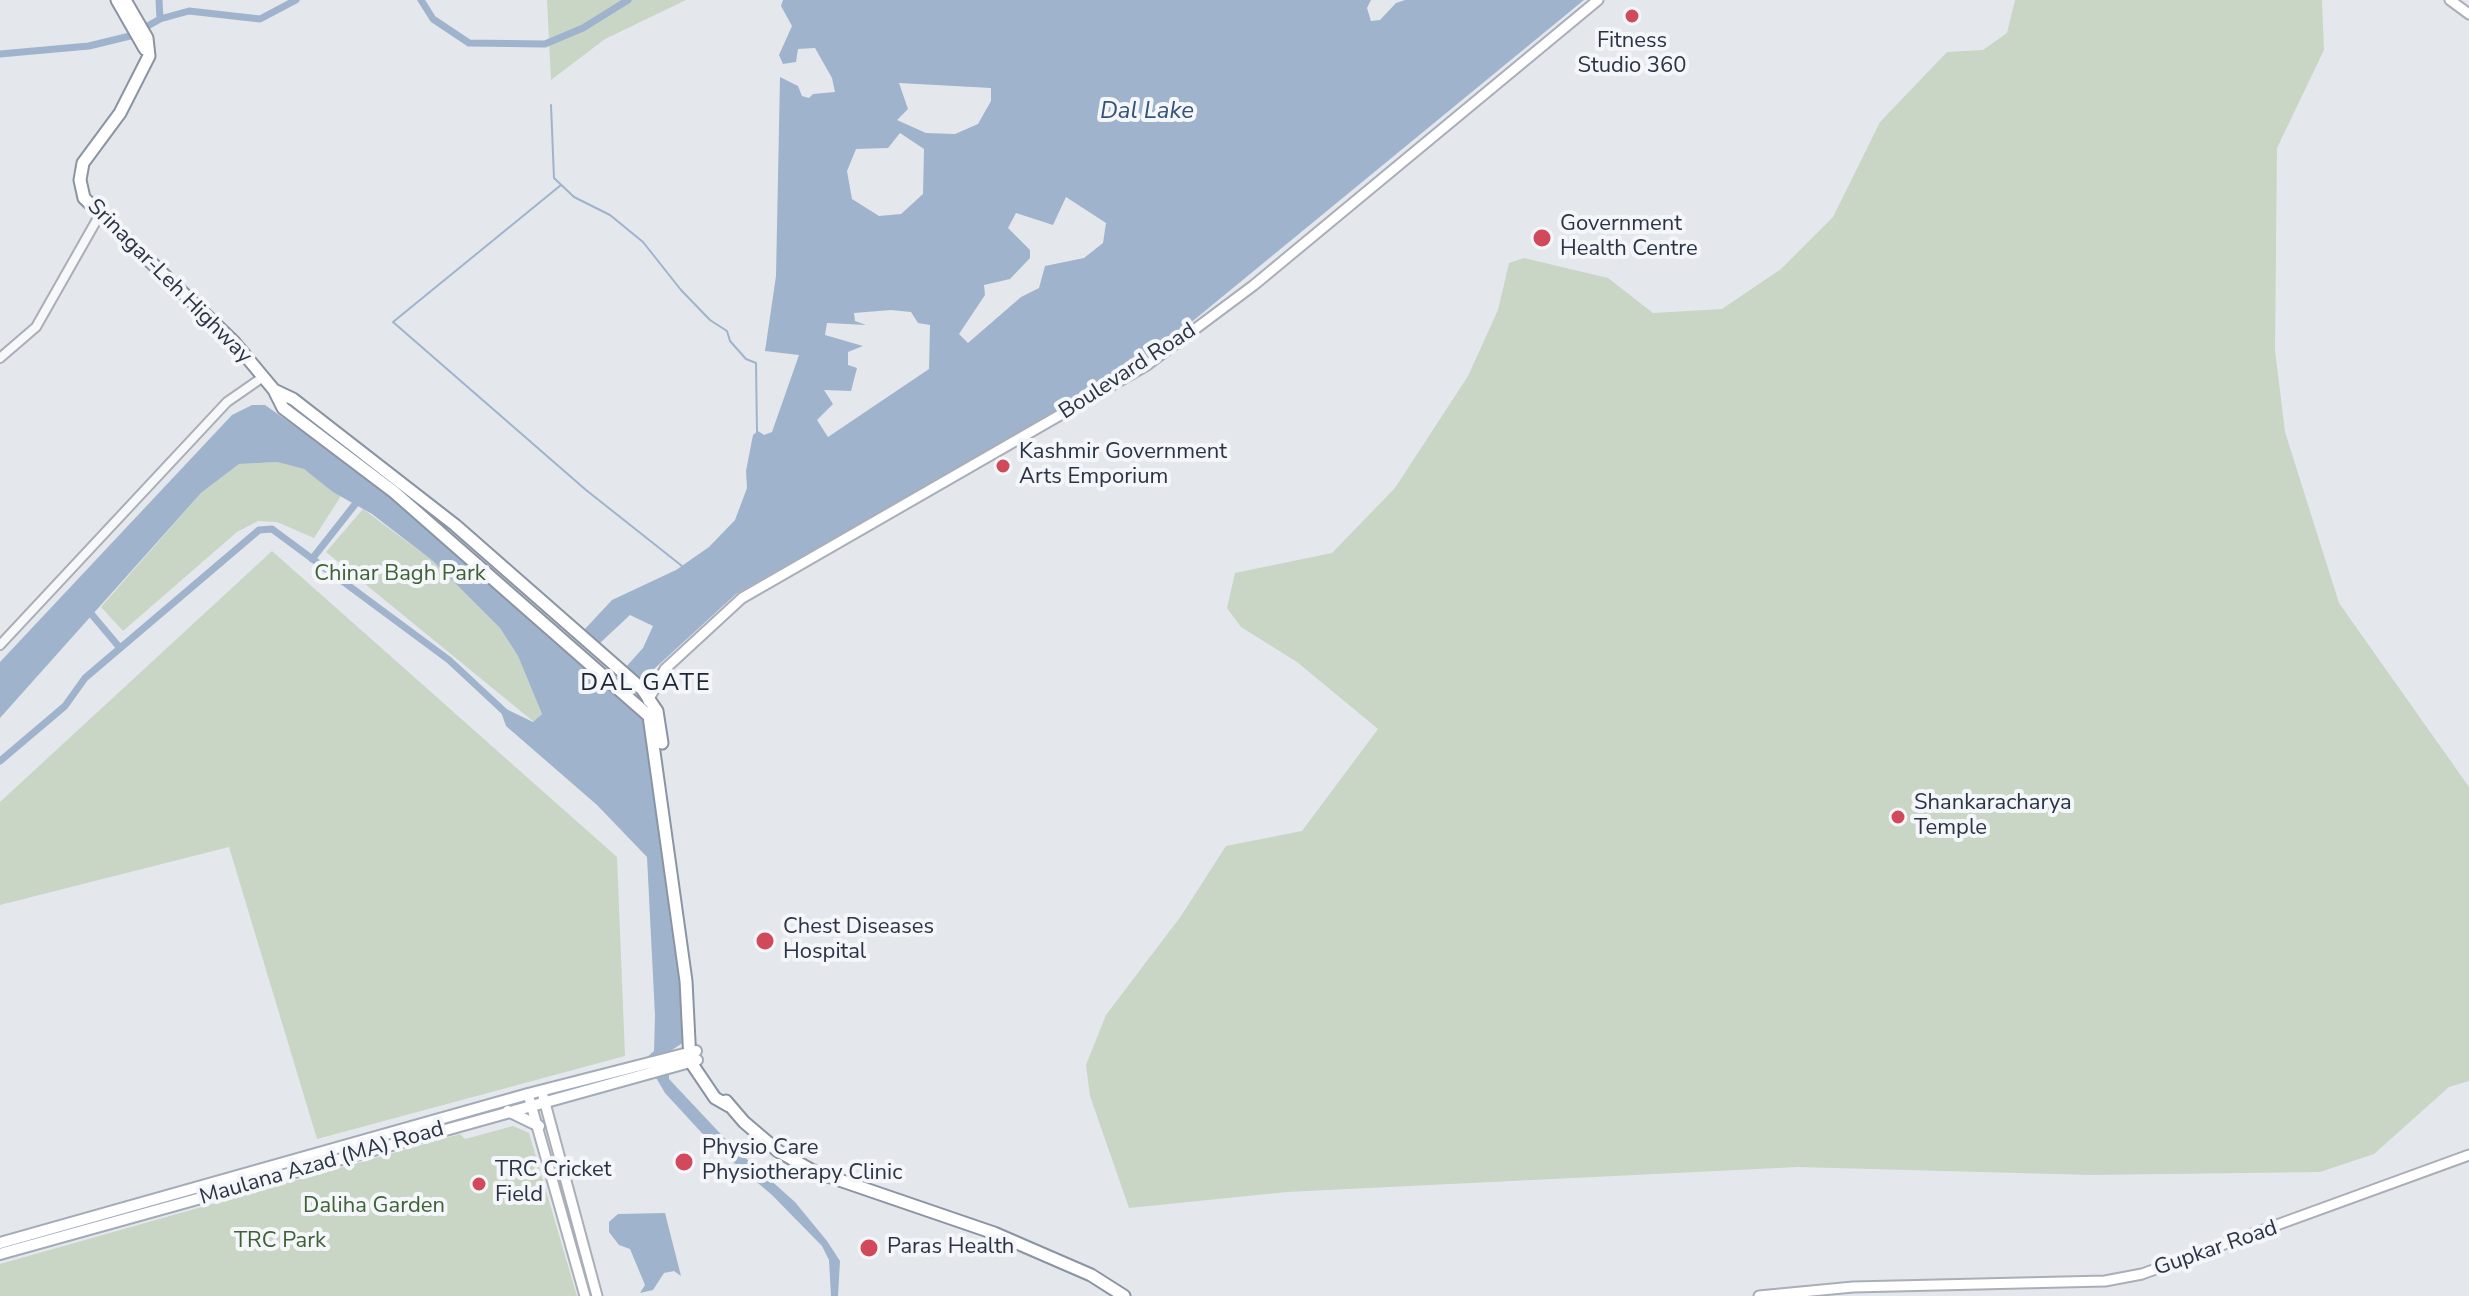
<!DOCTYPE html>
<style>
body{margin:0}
canvas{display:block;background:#e4e7ec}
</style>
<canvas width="2469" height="1296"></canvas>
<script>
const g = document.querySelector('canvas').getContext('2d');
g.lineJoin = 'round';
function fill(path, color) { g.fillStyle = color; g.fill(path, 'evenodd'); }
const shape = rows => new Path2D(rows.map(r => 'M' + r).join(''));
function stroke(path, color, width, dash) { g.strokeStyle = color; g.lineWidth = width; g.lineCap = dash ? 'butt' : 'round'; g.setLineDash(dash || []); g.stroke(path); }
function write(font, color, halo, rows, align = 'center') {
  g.font = font + ' "Nunito Sans",sans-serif'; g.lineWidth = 8; g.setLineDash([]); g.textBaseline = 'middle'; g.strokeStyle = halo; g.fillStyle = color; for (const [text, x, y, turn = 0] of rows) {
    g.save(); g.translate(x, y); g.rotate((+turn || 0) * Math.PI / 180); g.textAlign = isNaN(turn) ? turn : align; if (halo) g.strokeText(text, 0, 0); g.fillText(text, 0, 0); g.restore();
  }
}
const green = shape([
 [547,0,686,0,605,39,551,80],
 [2015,0,2322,0,2324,50,2277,148,2275,350,2285,432,2339,603,2469,787,2469,1081,2449,1087,2374,1154,2320,1172,2091,1175,1798,1167,1287,1192,1129,1208,1090,1096,1086,1065,1106,1015,1181,916,1226,846,1302,831,1378,729,1297,662,1241,627,1227,608,1235,573,1332,553,1395,488,1468,376,1498,310,1509,263,1524,258,1608,278,1653,313,1722,309,1781,269,1833,217,1880,122,1947,52,1983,50,2007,33],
 [277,462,304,469,341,496,314,538,277,522,258,521,237,532,123,631,101,607,201,493,239,464],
 [363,509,433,561,500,628,518,656,542,714,534,722,326,552],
 [272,551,617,857,625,1056,317,1139,229,847,0,905,0,802],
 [513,1126,529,1133,577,1296,0,1296,0,1264,460,1134,465,1139]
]);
const water = shape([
 [783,0,1371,0,1367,8,1371,21,1380,20,1396,3,1405,0,1584,0,1155,352,1119,376,736,594,641,681,628,699,647,723,686,1024,684,1042,669,1052,669,1079,732,1146,795,1202,827,1241,840,1261,838,1296,831,1296,829,1260,822,1246,772,1195,712,1144,665,1093,645,1059,654,1051,655,1016,647,857,597,805,506,726,501,712,504,708,533,722,542,714,518,656,500,628,433,561,372,514,333,492,304,469,277,462,239,464,201,493,0,718,0,662,232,415,252,405,265,405,388,492,557,644,618,690,633,675,625,668,643,648,653,626,630,615,600,643,584,630,612,600,676,570,709,547,735,520,747,488,746,471,753,435,758,431,764,435,772,432,799,355,765,351,776,276,780,77,798,86,802,96,809,98,813,94,835,92,832,78,815,48,798,49,796,62,783,64,779,55,792,26,781,6],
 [899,83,991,88,991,101,978,124,955,134,926,133,897,120,908,109],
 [900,133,924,149,923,194,901,214,879,216,852,199,847,171,856,149,888,148],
 [1066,197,1106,223,1103,243,1084,258,1045,266,1039,288,1021,297,968,343,959,334,985,295,984,285,1010,279,1030,258,1030,250,1008,228,1016,213,1053,225],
 [891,310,911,312,918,323,930,325,929,369,828,437,817,420,833,404,824,390,851,391,857,368,848,365,848,352,863,346,825,335,827,323,866,325,855,321,854,313],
 [665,1213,681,1276,674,1271,664,1273,653,1290,640,1293,645,1285,630,1249,619,1245,609,1232,609,1222,618,1214]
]);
const stream = shape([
 [551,105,554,178,574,197,610,215,643,242,681,290,710,320,727,331,730,341,746,359,756,363,757,433],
 [561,185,393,322,586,490,682,566]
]);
const canal = shape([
 [159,0,160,19],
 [421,0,433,19,469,43,545,44,583,28,628,0],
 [0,54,89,46,130,36,160,19,189,11,260,19,296,0],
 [312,559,360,498],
 [88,610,120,648],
 [0,761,65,706,85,678,259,530,272,529,449,660,507,714]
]);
const tertiary = shape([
 [0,358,36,327,99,216],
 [0,645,227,402,263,377]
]);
const secondary = shape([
 [2450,0,2469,14],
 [648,701,665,669,742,598,1147,365,1254,285,1598,0],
 [542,1092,597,1296],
 [528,1094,585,1296],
 [1759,1296,1853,1287,2105,1281,2142,1274,2469,1155]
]);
const primary = shape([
 [508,1111,539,1126],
 [0,1243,528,1094,696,1051],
 [0,1254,697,1060]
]);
const trunk = shape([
 [117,0,145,49],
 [125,0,147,38,149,56,120,113,83,163,80,180,84,198,234,342,274,390,283,408,394,492,649,716,686,981,690,1061,715,1098,729,1106],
 [274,390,293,399,455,525,642,689,657,711,662,743],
 [726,1101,744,1122,778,1151,813,1171,994,1233,1091,1275,1124,1296]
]);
const markers = [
 [1632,16,8,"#d1495b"],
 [1542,238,10,"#d1495b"],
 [1003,466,8,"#d1495b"],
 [1898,817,8,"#d1495b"],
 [765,941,10,"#d1495b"],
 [684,1162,10,"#d1495b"],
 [479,1184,8,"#d1495b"],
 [869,1248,10,"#d1495b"]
];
const poiNames = [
 ["Fitness",1632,42,"center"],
 ["Studio 360",1632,67,"center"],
 ["Government",1560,225],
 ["Health Centre",1560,250],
 ["Kashmir Government",1019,453],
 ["Arts Emporium",1019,478],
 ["Shankaracharya",1914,804],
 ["Temple",1914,829],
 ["Chest Diseases",783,928],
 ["Hospital",783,953],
 ["Physio Care",702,1149],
 ["Physiotherapy Clinic",702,1174],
 ["TRC Cricket",495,1171],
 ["Field",495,1196],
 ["Paras Health",887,1248]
];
const streetNames = [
 ["Srinagar-Leh Highway",169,282,45],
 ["Boulevard Road",1128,372,-33],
 ["Maulana Azad (MA) Road",322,1164,-16],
 ["Gupkar Road",2216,1249,-19]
];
const parkNames = [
 ["Chinar Bagh Park",400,575],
 ["Daliha Garden",374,1207],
 ["TRC Park",280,1242]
];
const waterNames = [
 ["Dal Lake",1147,112]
];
const neighbourhoodNames = [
 ["DAL GATE",646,684]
];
fill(green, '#c9d6c5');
fill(water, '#9fb4cc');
stroke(stream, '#9fb4cc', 2);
stroke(canal, '#9fb4cc', 7);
stroke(tertiary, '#a9aeb7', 12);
stroke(secondary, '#a9aeb7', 13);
stroke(primary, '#a3abb8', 14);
stroke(trunk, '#8b94a3', 15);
stroke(tertiary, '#f7f8fa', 8);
stroke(secondary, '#fff', 9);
stroke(primary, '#fff', 10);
stroke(trunk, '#fff', 11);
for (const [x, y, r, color] of markers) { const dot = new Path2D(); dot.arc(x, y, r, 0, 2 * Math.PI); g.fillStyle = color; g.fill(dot); stroke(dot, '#f4f6f9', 3); }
write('22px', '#2b3445', '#f4f6f9', poiNames, 'left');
write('22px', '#2b3445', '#f4f6f9', streetNames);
write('22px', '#3f6138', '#f4f6f9', parkNames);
write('italic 24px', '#34527a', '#f4f6f9', waterNames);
g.letterSpacing = '2px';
write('24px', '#1d2536', '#f4f6f9', neighbourhoodNames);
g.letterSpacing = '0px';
</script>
